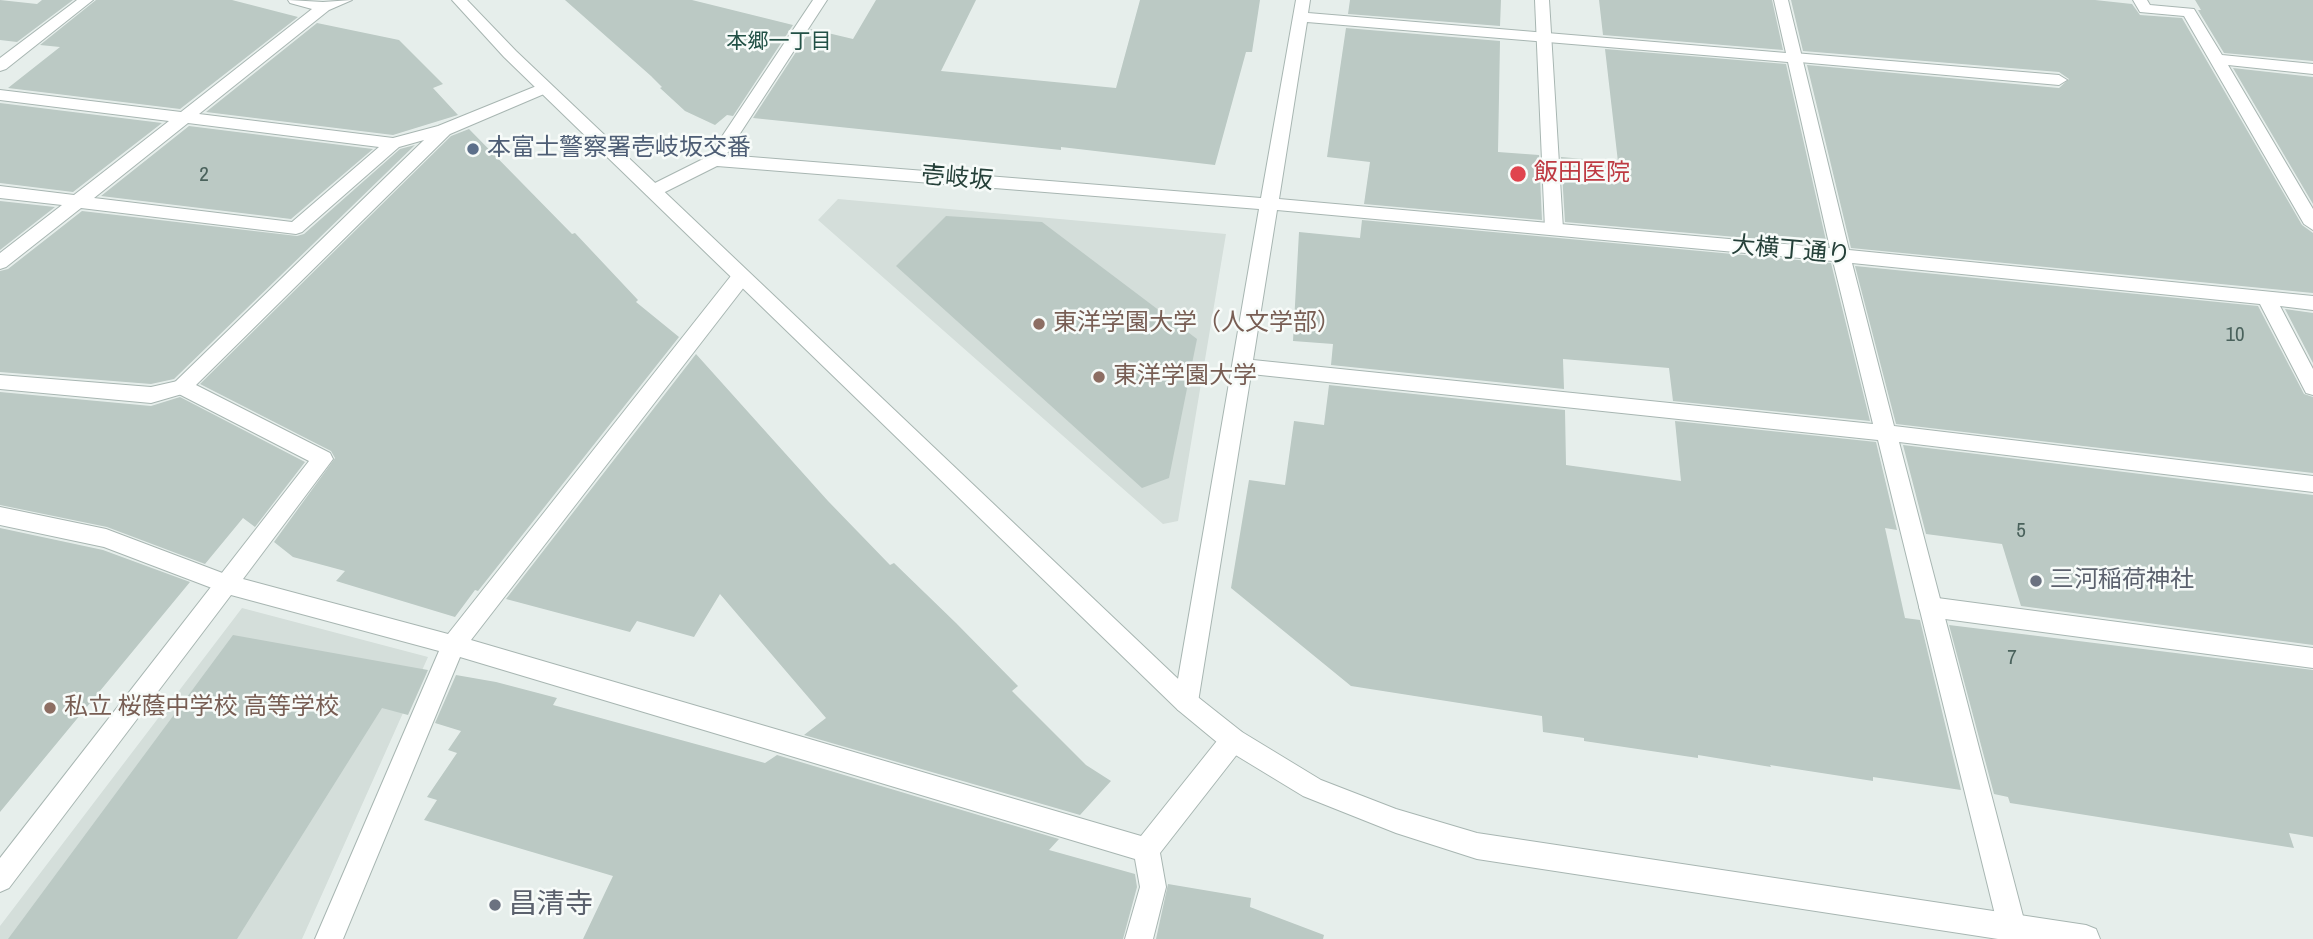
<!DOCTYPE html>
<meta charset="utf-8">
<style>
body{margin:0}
canvas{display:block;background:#e6eeeb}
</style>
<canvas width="2313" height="939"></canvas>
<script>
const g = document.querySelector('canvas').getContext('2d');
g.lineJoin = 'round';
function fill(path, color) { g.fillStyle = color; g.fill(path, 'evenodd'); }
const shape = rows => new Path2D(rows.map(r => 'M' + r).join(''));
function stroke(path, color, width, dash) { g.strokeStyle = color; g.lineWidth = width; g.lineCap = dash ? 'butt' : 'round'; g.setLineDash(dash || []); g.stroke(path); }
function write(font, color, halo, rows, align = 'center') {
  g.font = font + ' "Archivo Narrow","Noto Sans JP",sans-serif'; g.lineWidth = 5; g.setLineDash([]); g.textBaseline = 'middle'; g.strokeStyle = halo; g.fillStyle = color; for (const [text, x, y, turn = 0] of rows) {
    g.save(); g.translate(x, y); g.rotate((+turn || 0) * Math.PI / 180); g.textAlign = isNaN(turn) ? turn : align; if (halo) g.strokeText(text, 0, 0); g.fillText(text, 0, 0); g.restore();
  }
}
const built = shape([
 [838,199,1226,234,1178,521,1163,524,818,220],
 [242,608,428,657,302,939,0,939,0,926]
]);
const building = shape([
 [0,0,37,4,42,0,73,0,17,42,0,40],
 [96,0,232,0,298,17,180,109,8,88,60,47,40,45],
 [565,0,692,0,793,25,733,116,727,115,715,125,685,111,660,88,662,87,651,76],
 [876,0,976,0,941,71,1116,88,1140,0,1260,0,1252,52,1246,52,1215,165,1061,147,1061,150,753,118,811,29,853,39],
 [1350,0,1501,0,1500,26,1348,14],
 [1599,0,1772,0,1783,50,1603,35],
 [1791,0,2095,0,2132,4,2140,15,2182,18,2302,225,2313,233,2313,293,1851,248,1807,65,2059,88,2069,79,2059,72,1803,51],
 [2195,0,2313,0,2313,61,2224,53,2198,10,2201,10],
 [317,23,399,40,443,84,433,88,458,115,393,135,206,112],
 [1346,28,1500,41,1498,152,1539,155,1542,220,1364,204,1370,162,1327,157],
 [1605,49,1786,64,1827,245,1565,222,1561,157,1618,162],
 [2233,68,2313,77,2313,204],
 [0,103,162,123,73,192,0,183],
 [189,126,373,149,291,219,101,196],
 [469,129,572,234,575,233,638,300,636,302,679,337,478,591,475,590,455,617,336,581,345,571,293,557,274,542,335,458,331,451,200,384,451,136],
 [415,145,174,379,151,384,0,372,0,271,8,269,82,211,297,236,304,234,400,149],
 [0,201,55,207,0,250],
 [946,216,1042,222,1197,339,1169,478,1142,488,896,266],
 [1362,220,1831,263,1870,421,1673,401,1669,368,1563,359,1564,389,1331,365,1333,344,1293,341,1299,232,1360,238],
 [1855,266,2258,306,2304,394,2313,397,2313,473,1896,424],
 [2285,309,2313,313,2313,363],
 [696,354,828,501,890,565,894,563,956,623,1018,686,1012,691,1086,765,1111,781,1080,815,804,735,826,718,720,594,694,637,637,621,630,632,506,599],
 [1329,385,1565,410,1566,465,1681,481,1675,421,1876,442,1897,530,1885,528,1905,618,1920,620,1961,790,1873,777,1873,781,1770,765,1771,767,1698,755,1698,758,1584,741,1584,738,1543,732,1542,716,1351,686,1231,588,1249,480,1285,485,1294,421,1324,425],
 [0,392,151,406,180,397,305,462,255,527,243,518,205,564,107,527,0,505],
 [1903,445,2313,495,2313,645,2021,606,2002,544,1926,534],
 [0,528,103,550,190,582,0,812],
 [1949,625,2313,670,2313,837,2289,833,2294,848,2010,803,2008,797,1994,794],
 [233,635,428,670,408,715,382,708,237,939,8,939],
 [456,675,496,682,557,698,553,705,765,763,777,755,1059,839,1049,850,1135,874,1137,887,1123,939,583,939,613,876,424,820,437,800,427,797,457,753,448,750,461,731,435,723],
 [1168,884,1251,898,1250,907,1324,935,1323,939,1156,939]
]);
const service = shape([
 [1535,0,1549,0,1563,229,1554,235,1545,229,1535,0],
 [2133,0,2147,0,2150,5,2194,9,2222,55,2313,64,2313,74,2228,65,2313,209,2313,230,2304,224,2184,16,2140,12,2133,0],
 [1794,53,2059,75,2067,80,2059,85,1788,61,1786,58,1794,53],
 [0,375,151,387,182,380,189,382,192,387,189,392,151,403,0,389,0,375],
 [0,507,106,529,233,577,236,584,233,591,225,593,104,547,0,525,0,507],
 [1930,597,2313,648,2313,668,1930,617,1922,614,1919,607,1922,600,1930,597]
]);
const minor = shape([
 [77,0,93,0,6,69,0,71,0,58,77,0],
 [288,0,323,2,352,0,329,10,199,114,393,138,438,126,539,85,545,83,553,88,551,91,450,134,196,385,330,453,333,459,243,579,448,634,734,272,748,272,750,277,748,282,471,640,1141,836,1224,732,1233,729,1242,732,1245,740,1242,748,1160,853,1166,887,1153,939,1125,939,1140,887,1135,859,460,657,343,939,315,939,439,651,231,595,9,888,0,892,0,858,309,461,175,392,172,387,175,382,424,140,399,147,302,232,296,234,81,208,6,267,0,269,0,253,62,205,0,198,0,186,74,195,169,121,0,100,0,90,181,112,312,9,290,3,288,0],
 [188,123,379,147,292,222,94,198,188,123],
 [813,0,827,0,726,155,1261,198,1296,0,1310,0,1308,13,1786,53,1774,0,1788,0,1849,250,2313,296,2313,310,2280,306,2313,369,2313,395,2306,393,2260,304,1852,263,1894,426,2313,476,2313,492,1899,442,2029,939,2001,939,1878,440,1251,374,1198,702,1194,710,1186,713,1178,710,1174,702,1259,209,717,166,659,195,647,195,644,191,647,187,709,156,813,0],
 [1307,22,1788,62,1830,248,1279,199,1307,22],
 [1277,210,1833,261,1873,424,1253,360,1277,210]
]);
const tertiary = shape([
 [452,0,467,0,516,51,1194,694,1242,732,1321,780,1396,809,1477,833,2086,925,2096,929,2100,939,1998,939,1477,859,1396,833,1303,796,1224,748,1178,710,504,57,452,0]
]);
const markers = [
 [473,149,7,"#5c6f8a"],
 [1518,174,9,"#e0444e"],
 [1039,324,7,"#8d6e63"],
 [1099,377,7,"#8d6e63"],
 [2036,581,7,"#6b7280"],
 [50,708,7,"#8d6e63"],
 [495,905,7,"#6b7280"]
];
const farNeighbourhoodnames = [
 ["本郷一丁目",779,42]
];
const numberNames = [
 ["2",204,175],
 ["10",2235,335],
 ["5",2021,531],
 ["7",2012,658]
];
const serviceNames = [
 ["本富士警察署壱岐坂交番",487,149]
];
const healthNames = [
 ["飯田医院",1534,174]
];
const streetNames = [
 ["壱岐坂",957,179,5],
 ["大横丁通り",1791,251,5]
];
const educationNames = [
 ["東洋学園大学（人文学部）",1053,324],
 ["東洋学園大学",1113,377],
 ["私立 桜蔭中学校 高等学校",64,708]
];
const worshipNames = [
 ["三河稲荷神社",2050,581]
];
const nearWorshipnames = [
 ["昌清寺",509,905]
];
fill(built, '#d4deda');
fill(building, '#bbc9c4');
stroke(service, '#a8b6b2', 2);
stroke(minor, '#a8b6b2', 2);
stroke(tertiary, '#a8b6b2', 2);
fill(service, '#fff');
fill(minor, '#fff');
fill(tertiary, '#fff');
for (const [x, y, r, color] of markers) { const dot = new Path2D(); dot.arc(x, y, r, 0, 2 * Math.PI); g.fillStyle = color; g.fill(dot); stroke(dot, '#f7fbf9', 2.5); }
write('21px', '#225146', '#f7fbf9', farNeighbourhoodnames);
write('21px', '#4a625c', null, numberNames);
write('24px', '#4e5e75', '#f7fbf9', serviceNames, 'left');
write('24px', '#be3a42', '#f7fbf9', healthNames, 'left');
write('24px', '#254039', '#f7fbf9', streetNames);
write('24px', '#785e54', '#f7fbf9', educationNames, 'left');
write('24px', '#5b616d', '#f7fbf9', worshipNames, 'left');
write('28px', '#5b616d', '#f7fbf9', nearWorshipnames, 'left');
</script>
